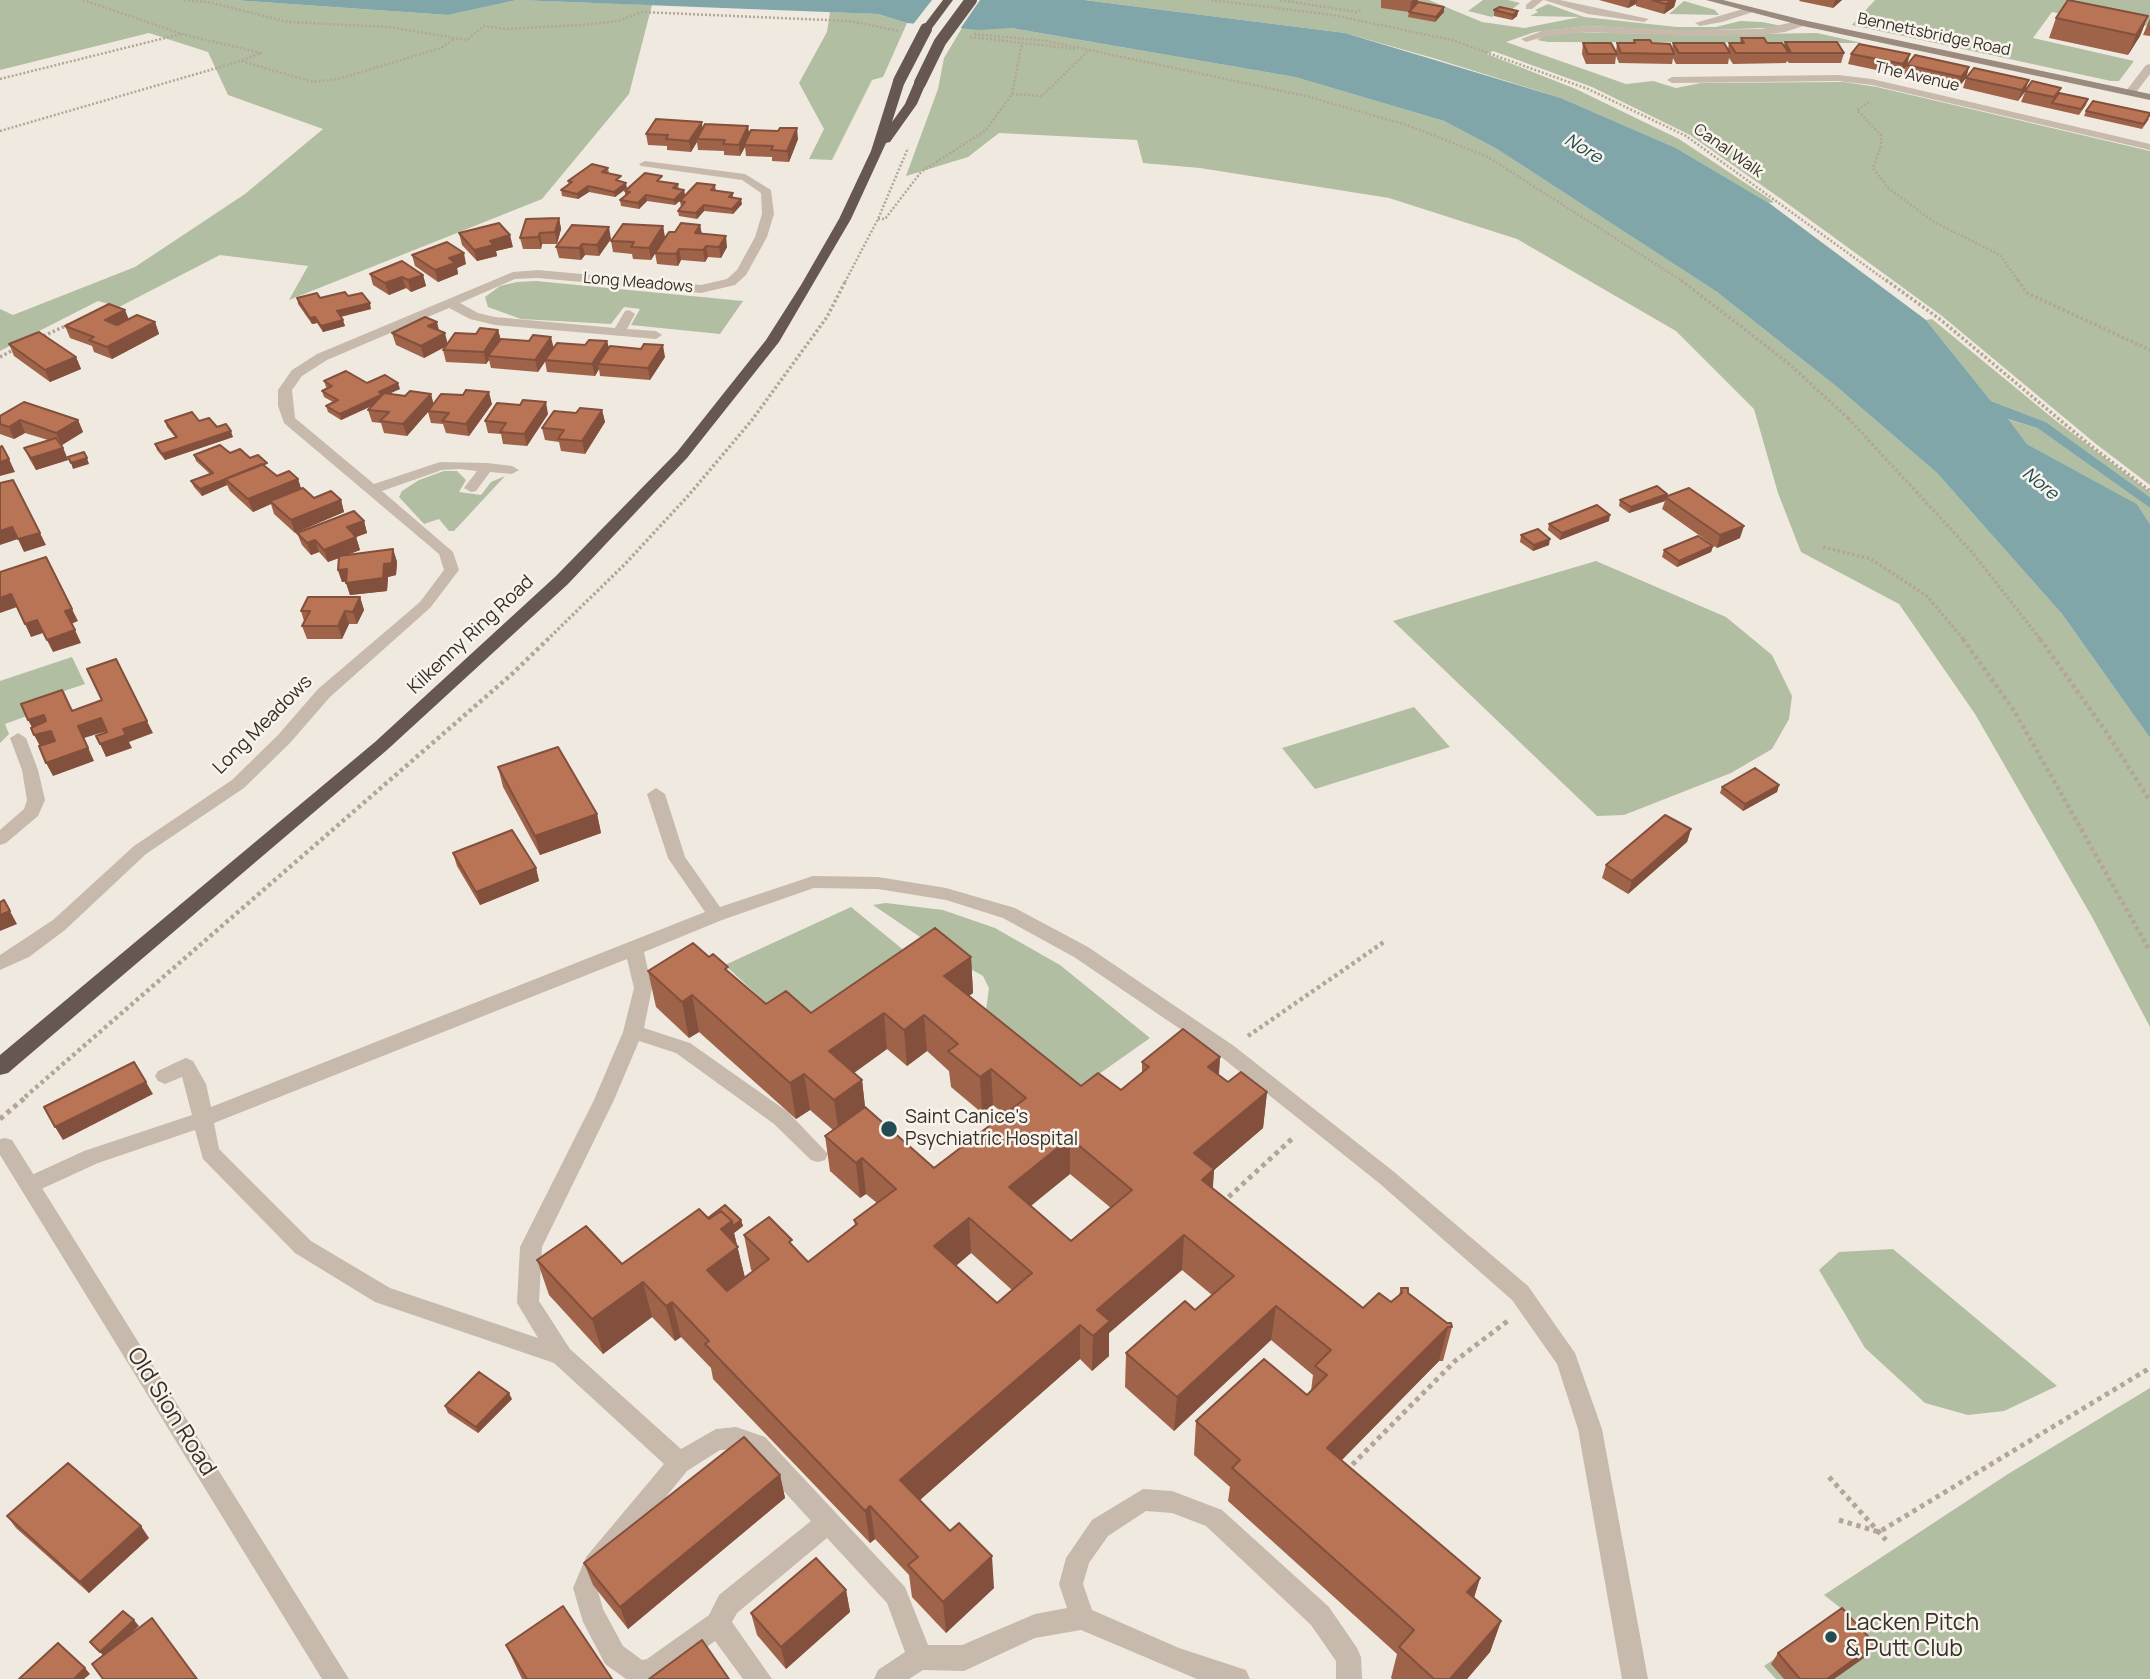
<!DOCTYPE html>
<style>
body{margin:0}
canvas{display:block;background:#f0e9df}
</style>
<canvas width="2150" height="1679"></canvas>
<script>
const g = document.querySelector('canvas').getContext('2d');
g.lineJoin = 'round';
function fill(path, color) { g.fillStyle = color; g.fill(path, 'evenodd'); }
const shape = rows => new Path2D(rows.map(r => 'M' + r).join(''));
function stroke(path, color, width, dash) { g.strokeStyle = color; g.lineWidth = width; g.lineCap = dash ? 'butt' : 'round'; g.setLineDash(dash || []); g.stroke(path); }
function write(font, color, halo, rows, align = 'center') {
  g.font = font + ' Manrope,sans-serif'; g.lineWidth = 5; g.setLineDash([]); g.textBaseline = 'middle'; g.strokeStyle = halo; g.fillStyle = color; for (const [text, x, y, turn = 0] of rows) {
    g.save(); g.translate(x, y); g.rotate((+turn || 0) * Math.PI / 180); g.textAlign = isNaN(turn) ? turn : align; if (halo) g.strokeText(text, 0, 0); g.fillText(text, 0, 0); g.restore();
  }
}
const green = shape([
 [0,0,233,0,448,15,517,0,652,5,629,94,542,199,289,300,308,266,220,255,119,307,98,301,0,351,0,309,13,315,135,267,245,194,323,129,228,95,208,52,149,33,0,70],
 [1084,0,1429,0,1482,22,1524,28,1580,17,1530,16,1538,12,1535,10,1548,4,1584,17,1677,27,1716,27,1740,21,1762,22,1787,27,1686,31,1588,26,1535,32,1506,42,1626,84,1653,81,1676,88,1701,83,1844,82,1877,87,2150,151,2150,485,2096,444,1942,316,1784,201,1690,135,1592,87,1493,51,1487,54,1576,89,1679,139,1774,202,1769,203,1676,148,1561,98,1433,58,1345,33],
 [1483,0,1508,0,1520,3,1510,11,1503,9,1492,17,1468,11],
 [1875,0,2150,0,2150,26,2103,22,2052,12,2033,38,2134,61,2119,81,2111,81,1852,25],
 [1684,1,1715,10,1719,15,1669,14],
 [830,12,878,14,907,23,883,77,872,80,832,160,809,159,824,129,799,83,827,32],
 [962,28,1011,28,1295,77,1444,121,1497,149,1717,292,1837,387,1937,473,2062,614,2150,738,2150,1027,2092,917,1975,714,1899,604,1801,552,1778,493,1754,409,1676,331,1517,239,1389,198,1200,168,1143,163,1137,140,999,133,968,157,906,176,938,89,944,58],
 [1573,32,1690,35,1817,33,1862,43,1548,42,1537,40,1545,35],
 [536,281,743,301,720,334,631,325,640,309,624,307,611,324,521,319,488,307,485,297,500,286,517,282],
 [1932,319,2055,420,2150,492,2150,497,2046,422,1991,401,1926,320],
 [2007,419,2037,428,2150,508,2150,524,2137,504,2027,444],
 [444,471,457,471,466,480,459,492,481,495,491,482,505,476,454,531,449,531,439,519,424,524,399,497,402,491,419,480],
 [1596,561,1726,617,1772,655,1792,696,1789,719,1772,749,1731,773,1624,815,1597,816,1393,621],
 [72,657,85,684,64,691,68,701,5,724,9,734,0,743,0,681],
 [1414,707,1450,747,1315,789,1282,748],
 [886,903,943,910,995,928,1060,965,1150,1038,1082,1086,986,1010,989,988,983,976,951,958,873,905],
 [851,907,923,966,788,1024,725,965],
 [1893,1249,2057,1386,2004,1411,1968,1415,1925,1403,1865,1348,1819,1270,1839,1252],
 [2150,1388,2150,1679,1776,1679,1764,1666,1840,1614,1853,1630,1861,1624,1824,1595,2008,1474]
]);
const water = shape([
 [233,0,1084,0,1345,33,1561,98,1676,148,1769,203,1926,320,1991,401,2046,422,2150,497,2150,508,2037,428,2008,419,2027,444,2137,504,2150,524,2150,738,2062,614,1937,473,1837,387,1717,292,1497,149,1444,121,1295,77,1011,28,979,30,907,23,878,14,517,0,448,15]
]);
const pier = shape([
 [932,0,980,0,958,32,911,27]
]);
const pathFar3 = shape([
 [83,0,182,34,261,53,241,61,313,82,338,79,441,48,454,39],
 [184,0,208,2,288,22,389,27,467,40,484,26,505,29,580,25,618,21,642,12,849,21,899,31],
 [1211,0,1333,15,1452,40,1588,89,1686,136,1888,282],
 [1280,0,1357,12,1362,9],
 [974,34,1047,41,1306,96,1407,125,1486,156,1684,282],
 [970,37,1076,49],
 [0,79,181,34],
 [1012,94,1042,96,1089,50],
 [1869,102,1857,110,1881,135,1881,146,1873,168,1888,188,1934,222,2000,255,2019,282],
 [0,131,241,61],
 [878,219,885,219,921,172,986,130,1012,94,1022,43],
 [845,282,878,219,908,148]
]);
const pathFar2 = shape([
 [1681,280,1788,363,1848,418],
 [1886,280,1941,320,2091,446,2150,491],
 [2018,280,2027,293,2150,350],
 [39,338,72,323],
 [0,357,15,349],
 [1848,418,1972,552,2041,640],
 [1823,547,1871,559,1927,596,1964,640],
 [547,640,625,564,688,496,752,420,827,317,846,280]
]);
const pathFar1 = shape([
 [1963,639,2015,712,2150,951],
 [2040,639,2105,730,2150,801],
 [1248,1036,1384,942],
 [25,1097,512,674,548,639]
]);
const path = shape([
 [0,1119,27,1096],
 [1222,1203,1295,1136],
 [1346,1471,1455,1361,1509,1320],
 [1829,1477,1886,1540],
 [1839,1520,1879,1532,2150,1368]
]);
const service = shape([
 [2150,64,2150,74,2134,95,2126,95,2126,91,2146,65,2150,64],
 [18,733,26,738,38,770,45,800,38,816,6,843,0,845,0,830,24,809,27,800,22,770,10,738,18,733],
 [656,788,665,794,685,857,720,907,813,876,878,877,946,888,1015,908,1088,947,1234,1046,1393,1171,1528,1286,1575,1353,1602,1429,1648,1679,1622,1679,1578,1429,1557,1364,1512,1300,1379,1183,1220,1056,1074,957,1003,918,946,900,878,889,814,888,722,920,644,952,652,988,644,1028,690,1043,788,1112,828,1154,825,1160,818,1162,811,1160,774,1124,676,1053,639,1041,614,1100,542,1247,539,1301,570,1349,681,1449,716,1429,736,1427,765,1437,905,1587,928,1645,962,1645,1035,1614,1067,1608,1059,1584,1066,1558,1092,1520,1143,1489,1172,1491,1222,1510,1329,1607,1357,1648,1361,1657,1362,1679,1336,1679,1336,1661,1311,1625,1206,1526,1172,1513,1146,1511,1108,1536,1089,1563,1083,1584,1092,1610,1179,1648,1246,1670,1250,1679,1197,1679,1081,1630,1035,1638,964,1671,923,1670,909,1679,874,1679,878,1670,905,1652,887,1603,827,1538,737,1613,732,1622,772,1679,743,1679,715,1641,662,1679,626,1679,605,1664,583,1622,573,1588,586,1557,664,1464,554,1363,375,1302,295,1253,203,1159,195,1130,98,1163,37,1191,30,1194,23,1191,20,1185,23,1179,84,1151,192,1115,182,1077,165,1084,158,1081,155,1076,158,1071,179,1061,186,1058,193,1061,206,1084,211,1107,705,912,668,858,647,794,656,788],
 [627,959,634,988,623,1032,594,1100,520,1247,517,1303,538,1338,390,1288,311,1241,219,1149,214,1123,627,959],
 [736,1449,749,1453,811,1521,719,1595,709,1615,647,1659,642,1660,623,1646,603,1609,597,1588,604,1573,687,1471,720,1450,736,1449]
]);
const minor = shape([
 [1532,0,1543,0,1532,9,1526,9,1526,5,1532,0],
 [1544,0,1560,0,1649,19,1644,22,1588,14,1544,0],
 [1750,7,1753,8,1753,12,1722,22,1700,26,1695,23,1750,7],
 [1803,20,1806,21,1806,25,1785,32,1761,35,1689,36,1587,32,1543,37,1526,42,1521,39,1542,31,1587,26,1689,30,1761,29,1803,20],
 [1838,75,1872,79,2150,144,2150,150,1872,85,1838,81,1672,83,1667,80,1672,77,1838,75],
 [645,161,745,174,771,190,774,214,767,237,746,275,735,285,701,293,538,278,515,279,460,303,478,313,495,317,615,328,625,311,629,310,635,314,627,329,656,331,662,335,656,339,495,325,470,319,449,308,327,360,302,376,292,390,295,418,374,484,440,462,487,463,512,466,519,470,512,474,490,472,476,491,471,492,464,488,477,471,460,469,442,470,382,491,453,552,459,570,430,608,330,697,290,743,244,788,146,854,65,930,29,957,0,970,0,955,53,920,134,846,232,780,278,735,318,689,420,602,444,570,439,554,284,423,278,406,278,390,292,370,317,354,513,272,538,270,701,285,727,279,737,270,755,237,762,214,761,193,742,180,641,166,639,164,645,161],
 [5,1138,12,1140,349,1679,322,1679,0,1155,0,1139,5,1138]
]);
const secondary = shape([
 [1706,0,1723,0,1803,20,2150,94,2150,100,1803,26,1706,0]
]);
const trunk = shape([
 [943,0,953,0,930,31,922,31,921,29,943,0],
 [899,78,905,81,892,122,905,104,914,83,920,80,926,83,917,104,890,142,886,143,851,219,779,342,687,458,568,584,387,750,8,1073,0,1075,0,1055,375,742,556,576,677,452,766,340,801,285,839,219,871,151,893,81,899,78]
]);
const trunkBridge = shape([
 [899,81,926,29],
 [920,83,940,42,971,0]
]);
const wall = shape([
 [1381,0,1418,0,1418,2,1444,12,1435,22,1408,17,1409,12,1381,8],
 [1599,0,1676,0,1674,7,1664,14,1636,6,1636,4,1628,8],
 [1800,0,1842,0,1833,8,1799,1],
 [1494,10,1518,11,1517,16,1512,20,1494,16],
 [2148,16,2140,36,2128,55,2049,38,2056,18],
 [2150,18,2150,36,2143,35],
 [1741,38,1784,45,1785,42,1844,53,1841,63,1789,63,1787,61,1786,63,1733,64,1729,58,1728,64,1676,64,1673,58,1672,64,1619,63,1616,56,1615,64,1586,64,1582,54,1583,43,1616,52,1617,43,1633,43,1634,40,1672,49,1673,43,1728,49,1729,43,1740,43],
 [1851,54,1908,63,1969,67,1966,78,1958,88,1903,75,1906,67,1900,75,1848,64],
 [1966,78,2025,91,2059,93,2088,99,2086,105,2079,115,2021,102,2025,92,2018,101,1963,88],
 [2086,111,2149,119,2142,129,2084,116],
 [702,122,702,129,798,139,789,162,772,161,772,157,746,156,745,147,740,156,724,155,724,151,698,150,697,142,691,152,667,150,667,146,648,145,646,134],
 [608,168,609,174,622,182,627,188,615,197,589,192,578,199,562,196,561,190,569,185,568,181],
 [663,182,678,184,679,189,684,190,685,196,675,205,647,201,639,209,621,206,620,200,625,196,625,191],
 [715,185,716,191,733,193,733,198,742,204,733,214,704,211,697,219,679,216,678,211,681,207,680,201],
 [559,218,561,229,557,244,542,244,541,249,523,249,520,238],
 [700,225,702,234,727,247,721,258,708,257,705,262,681,260,678,266,657,264,655,253,675,232],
 [663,226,665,238,651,260,633,259,632,254,613,252,611,241],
 [459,233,513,247,496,251,497,256,477,261,462,245],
 [611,239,599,256,585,255,581,260,559,258,556,247],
 [412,255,466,264,457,268,458,274,438,282,415,266],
 [370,274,423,275,426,286,411,292,406,288,389,295,373,285],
 [297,298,320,298,371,309,341,317,345,326,323,332,317,323,312,324,298,304],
 [129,319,155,322,159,334,112,359,94,352,92,346,70,338,65,326],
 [498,330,501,340,553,348,585,345,607,341,609,348,665,357,650,380,600,376,599,369,595,376,547,372,545,361,538,372,491,368,489,360,486,364,446,362,443,350,445,347,424,358,396,345,392,333,439,331,447,343,476,334],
 [9,344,76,357,81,369,50,382,14,356],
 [324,381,367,383,400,389,389,394,405,396,431,394,433,403,492,404,469,436,446,433,443,424,431,423,428,412,407,436,384,433,381,423,372,422,368,410,372,406,341,420,328,412,326,406,333,402,324,397,322,391,327,388,326,387],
 [602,410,605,422,585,454,561,451,559,442,545,440,542,428,576,413],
 [548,414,527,446,503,444,501,434,488,433,485,421],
 [0,416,78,420,83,432,62,445,68,460,36,470,30,460,24,448,48,440,25,433,14,439,0,434],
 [165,421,199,421,217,427,233,437,165,460,157,450,155,444,175,437,167,427],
 [230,453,250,458,269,469,268,469,277,476,298,479,301,489,314,498,341,500,344,512,295,533,274,514,271,504,253,512,230,491,227,485,202,496,194,487,191,481,210,474,196,461,194,455],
 [1667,494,1667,496,1740,538,1717,548,1662,509,1665,501,1629,513,1619,506,1620,500],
 [364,521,367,533,356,537,360,550,347,555,393,549,397,562,396,575,388,577,387,591,350,595,346,582,342,582,338,570,339,558,328,562,319,552,311,555,302,545,297,533],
 [1609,521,1560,540,1548,530,1549,524],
 [1521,535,1549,545,1533,551,1520,542],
 [1713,546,1711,552,1677,567,1662,557,1664,550],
 [360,597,364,610,357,624,349,624,342,639,307,639,302,626,304,621,301,611],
 [498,767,597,814,601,833,540,855,503,787],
 [1779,785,1777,792,1743,811,1720,793,1722,787],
 [1691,829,1687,842,1628,894,1602,878,1606,865],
 [453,853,536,868,539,881,480,905,457,866],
 [971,957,973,993,969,996,1081,1086,1121,1090,1142,1073,1142,1062,1220,1057,1219,1075,1228,1082,1267,1092,1263,1128,1214,1170,1213,1188,1363,1308,1391,1302,1399,1295,1401,1288,1408,1293,1452,1327,1443,1361,1439,1361,1342,1460,1480,1578,1474,1598,1501,1621,1490,1652,1467,1679,1392,1679,1391,1678,1397,1654,1228,1501,1230,1487,1194,1455,1196,1421,1307,1395,1311,1391,1313,1375,1271,1340,1174,1431,1125,1387,1126,1353,1195,1310,1212,1295,1182,1270,1109,1333,1109,1356,1092,1371,1080,1359,920,1500,994,1588,946,1633,912,1597,909,1575,875,1539,870,1543,713,1379,711,1368,681,1337,675,1341,652,1317,603,1354,549,1295,537,1260,622,1264,708,1218,741,1220,743,1226,734,1233,745,1278,753,1271,751,1270,744,1235,794,1247,808,1262,855,1226,854,1220,877,1203,866,1194,860,1198,830,1171,825,1136,833,1130,810,1110,796,1119,699,1032,689,1038,656,1007,648,971,730,973,766,1004,811,1013],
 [887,1049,907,1066,927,1051,949,1071,951,1087,982,1113,993,1105,1004,1114,934,1168,865,1107,862,1080,854,1073],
 [1070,1174,1111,1208,1071,1241,1031,1206],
 [971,1253,1012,1290,997,1303,956,1266],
 [512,1399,478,1433,448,1413,445,1406],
 [780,1475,785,1498,628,1629,593,1585,584,1563],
 [7,1516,149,1538,89,1593,16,1528],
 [846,1590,850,1612,786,1669,757,1635,751,1613],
 [1875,1644,1868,1655,1834,1679,1784,1679,1771,1664,1778,1653],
 [506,1645,612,1679,522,1679]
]);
const shadedWall = shape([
 [1413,0,1418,0,1418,3,1410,12,1411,2],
 [1630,0,1637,0,1636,4,1628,8],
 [1672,0,1676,0,1674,7,1664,14,1666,4],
 [1835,0,1842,0,1833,8],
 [1444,7,1444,12,1435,22,1436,17],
 [1518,11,1517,16,1512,20,1513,15],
 [2148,16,2140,36,2128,55,2136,35],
 [1910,54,1907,65,1900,75,1903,64],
 [1969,67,1966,78,1958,88,1961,77],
 [2029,80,2025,91,2018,101,2022,90],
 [702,122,703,133,697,139,697,142,691,152,689,141],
 [748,126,750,137,744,145,745,147,740,156,739,145],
 [797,128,798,139,789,162,787,151],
 [626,183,627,188,615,197,614,192],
 [588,186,589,192,578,199,577,194],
 [684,190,685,196,675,205,674,200],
 [646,195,647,201,639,209,638,203],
 [741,199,742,204,733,214,732,209],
 [704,205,704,211,697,219,696,213],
 [559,218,561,229,557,244,555,232],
 [700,225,702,236,695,233],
 [663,226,665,238,651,260,649,248],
 [609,227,611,239,599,256,597,245],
 [540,233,542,244,541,249,538,237],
 [510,235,513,247,496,251,497,256,477,261,474,250,490,241],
 [726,236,727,247,721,258,719,247],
 [582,244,585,255,581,260,579,248],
 [706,246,708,257,705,262,703,250],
 [679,249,681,260,678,266,676,254],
 [464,253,466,264,457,268,458,274,438,282,435,270,449,258],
 [423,275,426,286,411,292,408,280],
 [402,277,406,288,389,295,385,283],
 [370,303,371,309,338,317,337,311],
 [125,310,130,322,110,332,105,320],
 [315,317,317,323,312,324,310,318],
 [343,320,345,326,323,332,321,326],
 [155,322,159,334,112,359,107,347],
 [437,322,440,334,428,326],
 [498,330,501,341,488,356,489,360,486,364,484,352],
 [445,333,448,345,424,358,421,346],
 [551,337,554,349,538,372,535,360],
 [607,341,610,353,598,364,599,369,595,376,592,364],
 [663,345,665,357,650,380,648,368],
 [76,357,81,369,50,382,45,370],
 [398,383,400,389,383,396,384,400,341,420,340,414,379,392],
 [489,392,492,404,469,436,466,424],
 [431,394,434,406,428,411,428,412,407,436,403,424],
 [546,402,548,414,527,446,524,434],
 [602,410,605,422,585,454,582,441],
 [20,420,25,433,14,439,9,427],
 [78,420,83,432,62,445,56,433],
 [231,431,233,437,165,460,162,454],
 [63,448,68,460,36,470,31,458],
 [87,458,89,464,73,469,71,463],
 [9,459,15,472,0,476,0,462],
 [225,479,227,485,202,496,200,489],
 [298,479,302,491,270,501,271,504,253,512,248,499],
 [1667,494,1665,501,1629,513,1631,507],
 [341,500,344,512,295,533,291,520],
 [1610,515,1609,521,1560,540,1562,533],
 [364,521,367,533,356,537,360,550,328,562,324,550,347,527],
 [1744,526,1740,538,1717,548,1720,535],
 [12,527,18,539,0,545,0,531],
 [40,533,46,545,24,552,18,539],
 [1550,539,1549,545,1533,551,1534,545],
 [315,540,319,552,311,555,307,543],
 [1713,546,1711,552,1677,567,1679,561],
 [393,549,397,562,396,575,388,577,387,591,350,595,346,583,384,564],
 [347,569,351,581,342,582,338,570],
 [11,594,17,607,0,613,0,598],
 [360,597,364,610,357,624,353,612],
 [72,609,78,621,71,624,65,611],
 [345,611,349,624,342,639,338,626],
 [37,620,43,633,31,637,25,624],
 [75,630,81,643,53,652,47,640],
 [44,715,50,728,35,733,28,720],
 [101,718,107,731,84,738,94,761,53,776,46,763,78,726],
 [147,721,153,733,129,742,132,748,106,757,100,744,123,729],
 [51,731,57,744,41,748,34,735],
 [1779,785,1777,792,1743,811,1745,804],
 [597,814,601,833,540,855,535,836],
 [1691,829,1687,842,1628,894,1632,881],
 [536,868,539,881,480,905,476,892],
 [4,900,17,924,0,931,0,915],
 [971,957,973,993,946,1012,944,976],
 [692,995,699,1032,689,1038,682,1002],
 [884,1013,887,1049,834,1087,829,1051],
 [924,1015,927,1051,907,1066,904,1030],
 [1220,1057,1217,1093,1208,1067],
 [991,1069,993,1105,982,1113,980,1077],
 [804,1074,810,1110,796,1119,790,1083],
 [862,1080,866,1116,839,1135,834,1100],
 [146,1082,153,1094,63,1140,55,1127],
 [1267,1092,1263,1128,1214,1170,1211,1205,1194,1153],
 [1070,1138,1070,1174,1010,1222,1009,1187],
 [862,1158,866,1194,860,1198,856,1163],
 [969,1218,971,1253,937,1281,934,1246],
 [741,1220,743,1226,734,1233,746,1282,715,1305,707,1270,721,1229,732,1221],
 [1184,1235,1182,1270,1109,1333,1109,1356,1092,1371,1093,1336,1097,1310],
 [643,1282,652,1317,603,1354,592,1319],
 [672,1302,681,1337,675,1341,666,1306],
 [1276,1306,1271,1340,1174,1431,1177,1397],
 [1080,1325,1080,1359,905,1513,900,1480],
 [1448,1327,1439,1361,1321,1481,1327,1448],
 [509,1393,512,1399,478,1433,476,1427],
 [780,1475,785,1498,628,1629,620,1607],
 [870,1506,875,1539,870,1543,865,1511],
 [141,1526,149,1538,89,1593,80,1582],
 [992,1556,994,1588,946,1633,943,1602],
 [1480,1578,1470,1610,1467,1592],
 [846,1590,850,1612,786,1669,781,1647],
 [134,1620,139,1626,105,1658,100,1652],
 [1501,1621,1490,1652,1467,1679,1450,1679],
 [1875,1644,1868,1655,1834,1679,1827,1679],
 [85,1668,90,1674,84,1679,74,1679]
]);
const building = shape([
 [1652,0,1672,0,1666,4,1652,0],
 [2068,0,2148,16,2136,35,2056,18,2068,0],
 [1418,2,1444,7,1436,17,1409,12,1418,2],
 [1500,7,1518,11,1513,15,1494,10,1500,7],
 [1741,38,1764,38,1767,43,1782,43,1789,53,1736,53,1729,43,1744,43,1741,38],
 [1634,40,1650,40,1652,43,1670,44,1674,54,1621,53,1617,43,1635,43,1634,40],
 [1785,42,1837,42,1844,53,1791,53,1785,42],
 [1583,43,1611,43,1617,54,1588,54,1583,43],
 [1673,43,1724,43,1730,53,1679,53,1673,43],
 [1859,44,1910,54,1903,64,1851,54,1859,44],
 [1915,55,1969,67,1961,77,1907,65,1915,55],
 [1974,68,2029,80,2022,90,1966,78,1974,68],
 [2032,81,2061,88,2054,97,2025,91,2032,81],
 [2059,93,2088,99,2081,109,2052,103,2059,93],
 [2093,101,2150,113,2150,114,2144,124,2086,111,2093,101],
 [656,119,702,122,689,141,666,139,668,135,646,134,656,119],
 [705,124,748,126,739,145,723,144,725,140,697,139,705,124],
 [780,128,797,128,787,151,771,150,773,146,744,145,751,130,778,131,780,128],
 [592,164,608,168,602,172,621,176,616,180,626,183,614,192,588,186,577,194,561,190,572,182,568,181,592,164],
 [645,173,662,176,657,181,678,184,673,188,684,190,674,200,646,195,638,203,620,200,630,192,625,191,645,173],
 [697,183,715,185,711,190,733,193,729,197,741,199,732,209,704,205,696,213,678,211,685,202,680,201,697,183],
 [559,218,555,232,540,233,538,237,520,238,526,219,559,218],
 [499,223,510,235,490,241,494,245,474,250,459,233,499,223],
 [681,223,700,225,695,233,726,236,719,247,706,246,703,250,679,249,676,254,655,253,669,232,675,232,681,223],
 [623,224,663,226,649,248,631,247,634,242,611,241,623,224],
 [572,225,609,227,597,245,582,244,579,248,556,247,572,225],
 [447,242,464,253,449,258,455,263,435,270,412,255,447,242],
 [402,261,423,275,408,280,402,277,385,283,370,274,402,261],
 [345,292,348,296,362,293,370,303,337,311,343,320,321,326,315,317,310,318,297,298,317,293,320,298,345,292],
 [109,304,125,310,105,320,117,325,137,315,155,322,107,347,89,340,94,337,65,326,109,304],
 [425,317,437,322,428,326,445,333,421,346,392,333,425,317],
 [480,328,498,330,484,352,443,350,455,333,476,334,480,328],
 [39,332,76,357,45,370,9,344,39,332],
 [533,335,551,337,535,360,488,356,501,339,529,341,533,335],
 [589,340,607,341,592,364,545,360,557,343,585,345,589,340],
 [644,344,663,345,648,368,598,364,610,346,641,349,644,344],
 [346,371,367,383,385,375,398,383,379,392,383,394,340,414,326,406,338,400,322,391,332,386,324,381,346,371],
 [466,390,489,392,466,424,442,421,449,413,428,411,441,394,463,395,466,390],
 [410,391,431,394,403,424,380,421,389,412,368,410,384,393,405,396,410,391],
 [523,400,546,402,524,434,500,432,506,423,485,421,497,403,520,405,523,400],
 [24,402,78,420,56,433,20,420,9,427,0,424,0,416,24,402],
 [580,408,602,410,582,441,558,439,564,430,542,428,554,411,576,413,580,408],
 [192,412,199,421,209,418,217,427,226,424,231,431,162,454,155,444,177,437,165,421,192,412],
 [56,438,63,448,31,458,24,448,56,438],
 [220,445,230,453,240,449,250,458,258,455,267,463,200,489,191,481,213,473,194,455,220,445],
 [2,446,9,459,0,462,0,447,2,446],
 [84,452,87,458,71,463,68,457,84,452],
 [262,464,277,476,289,471,298,479,248,499,225,479,262,464],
 [13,480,40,533,18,539,12,527,0,531,0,483,13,480],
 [1657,486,1667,494,1631,507,1620,500,1657,486],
 [303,488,314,498,331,491,341,500,291,520,270,501,303,488],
 [1689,488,1744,526,1720,535,1665,497,1689,488],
 [1597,505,1610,515,1562,533,1549,524,1597,505],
 [354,511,364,521,347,527,356,537,324,550,315,540,307,543,297,533,354,511],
 [1538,529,1550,539,1534,545,1521,535,1538,529],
 [1698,536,1713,546,1679,561,1664,550,1698,536],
 [393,549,392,563,384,564,383,578,346,583,347,569,338,570,339,556,393,549],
 [46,557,72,609,65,611,75,630,47,640,37,620,25,624,11,594,0,598,0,572,46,557],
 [308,597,360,597,353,612,345,611,338,626,302,626,310,611,301,611,308,597],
 [116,659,147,721,123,729,126,735,100,744,96,736,107,732,101,718,78,726,88,748,46,763,39,746,55,741,51,731,34,735,31,728,46,721,44,715,28,720,21,704,62,690,72,711,102,700,87,669,116,659],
 [558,747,597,814,535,836,498,767,558,747],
 [1755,768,1779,785,1745,804,1722,787,1755,768],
 [1665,815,1691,829,1632,881,1606,865,1665,815],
 [512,830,536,868,476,892,453,853,512,830],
 [4,900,10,911,0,915,0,902,4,900],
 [935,928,971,957,944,976,1081,1086,1098,1073,1121,1090,1149,1067,1142,1062,1183,1029,1220,1057,1208,1067,1228,1082,1241,1072,1267,1092,1194,1153,1214,1169,1202,1180,1363,1308,1379,1293,1391,1302,1402,1293,1401,1288,1408,1288,1408,1293,1447,1323,1451,1323,1452,1327,1448,1327,1327,1448,1480,1578,1467,1592,1501,1621,1450,1679,1434,1679,1399,1647,1414,1630,1232,1468,1240,1460,1196,1421,1264,1359,1307,1395,1327,1375,1315,1366,1331,1350,1276,1306,1177,1397,1126,1353,1185,1301,1195,1310,1234,1276,1184,1235,1097,1310,1110,1321,1093,1336,1080,1325,900,1480,950,1531,959,1523,992,1556,943,1602,908,1565,918,1557,870,1506,865,1511,705,1344,709,1341,672,1302,666,1306,643,1282,592,1319,537,1260,586,1226,622,1264,699,1209,709,1219,721,1211,732,1221,721,1229,738,1247,707,1270,727,1291,769,1259,744,1235,769,1217,792,1240,789,1242,808,1262,857,1224,854,1220,896,1189,862,1158,856,1163,825,1136,865,1107,934,1168,1026,1098,991,1069,980,1077,948,1051,958,1044,924,1015,904,1030,884,1013,829,1051,862,1080,834,1100,804,1074,790,1083,692,995,682,1002,648,971,693,943,709,957,713,954,728,967,725,969,766,1004,786,991,811,1013,935,928],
 [1070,1138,1132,1190,1071,1241,1009,1187,1070,1138],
 [969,1218,1032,1273,997,1303,934,1246,969,1218],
 [134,1062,146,1082,55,1127,44,1107,134,1062],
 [725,1205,741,1220,733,1226,732,1221,721,1211,709,1219,708,1218,725,1205],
 [479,1372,509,1393,476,1427,445,1406,479,1372],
 [744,1437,780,1475,620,1607,584,1563,744,1437],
 [68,1463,141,1526,80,1582,7,1516,68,1463],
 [816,1558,846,1590,781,1647,751,1613,816,1558],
 [563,1606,612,1679,527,1679,506,1645,563,1606],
 [1842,1608,1875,1644,1827,1679,1800,1679,1778,1653,1842,1608],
 [123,1611,134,1620,100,1652,90,1642,123,1611],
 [152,1618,197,1679,103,1679,92,1664,152,1618],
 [702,1640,729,1679,649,1679,702,1640],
 [58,1643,85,1668,74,1679,19,1679,58,1643]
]);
const markers = [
 [889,1129,9,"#244d53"],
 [1831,1637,7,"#244d53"]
];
const farStreetnames = [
 ["Bennettsbridge Road",1934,35,12],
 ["The Avenue",1917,77,13],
 ["Canal Walk",1728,151,35],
 ["Long Meadows",638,283,5]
];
const farWaternames = [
 ["Nore",1583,149,31],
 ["Nore",2040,484,39]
];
const streetNames = [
 ["Kilkenny Ring Road",471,635,-43],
 ["Long Meadows",263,725,-45]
];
const poiNames = [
 ["Saint Canice's",905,1118],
 ["Psychiatric Hospital",905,1140]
];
const nearStreetnames = [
 ["Old Sion Road",171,1412,58]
];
const nearPoinames = [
 ["Lacken Pitch",1845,1624],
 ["& Putt Club",1845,1650]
];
fill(green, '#b2bea1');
fill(water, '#81a6aa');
fill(pier, '#f0e9df');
stroke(pathFar3, '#b3a597', 2.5, [2, 2]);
stroke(pathFar2, '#b3a597', 3.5, [2.5, 2.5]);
stroke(pathFar1, '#b3a597', 4.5, [3.5, 3.5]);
stroke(path, '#b3a597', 5, [4.5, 4.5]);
fill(service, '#c7baac');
fill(minor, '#c7baac');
fill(secondary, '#9b8a7e');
fill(trunk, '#665850');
stroke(trunkBridge, '#665850', 12);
fill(wall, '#9f6349');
fill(shadedWall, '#82503c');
fill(building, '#b97355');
stroke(building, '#82503c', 2);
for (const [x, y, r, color] of markers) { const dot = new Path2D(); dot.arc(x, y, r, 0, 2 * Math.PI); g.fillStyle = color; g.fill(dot); stroke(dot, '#f8f3eb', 2.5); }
write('16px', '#362f2a', '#f8f3eb', farStreetnames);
write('italic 18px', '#244d53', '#f8f3eb', farWaternames);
write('19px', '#362f2a', '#f8f3eb', streetNames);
write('19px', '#362f2a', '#f8f3eb', poiNames, 'left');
write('23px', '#362f2a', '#f8f3eb', nearStreetnames);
write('23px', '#362f2a', '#f8f3eb', nearPoinames, 'left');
</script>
